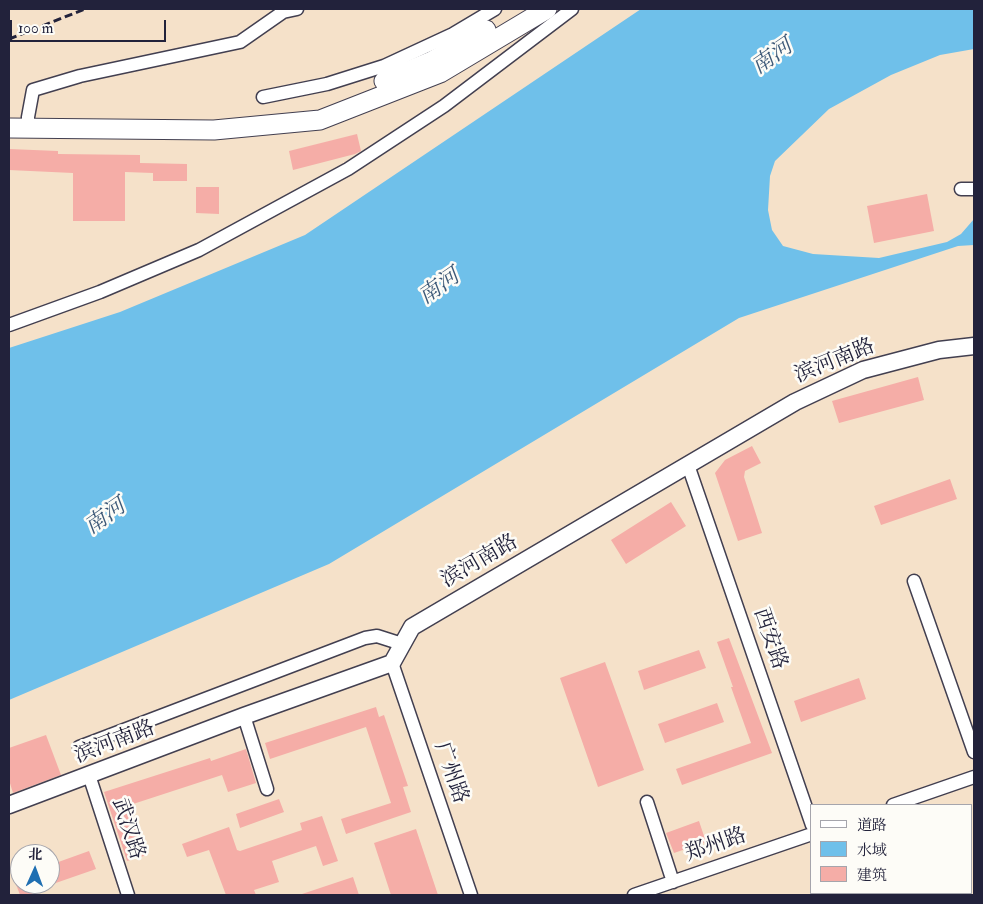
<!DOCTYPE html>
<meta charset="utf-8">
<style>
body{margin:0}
#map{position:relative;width:983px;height:904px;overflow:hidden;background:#f5e1c9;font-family:"IM FELL Double Pica","Noto Serif SC",serif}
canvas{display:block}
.frame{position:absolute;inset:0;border:10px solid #22223b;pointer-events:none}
.legend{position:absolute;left:810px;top:804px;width:162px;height:90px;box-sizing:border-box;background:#fdfcf7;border:1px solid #a5a5ac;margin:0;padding:6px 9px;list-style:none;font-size:15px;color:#22223b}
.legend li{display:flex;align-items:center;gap:10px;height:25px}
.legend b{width:25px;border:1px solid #a5a5ac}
.north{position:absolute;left:10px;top:844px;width:50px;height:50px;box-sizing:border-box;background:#fdfcf7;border:1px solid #a5a5ac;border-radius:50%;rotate:2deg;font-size:14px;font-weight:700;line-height:20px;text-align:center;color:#22223b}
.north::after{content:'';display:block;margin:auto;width:18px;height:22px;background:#1f6fb2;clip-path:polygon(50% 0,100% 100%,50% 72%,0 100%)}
.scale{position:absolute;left:10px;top:20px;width:156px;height:22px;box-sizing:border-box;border:2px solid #22223b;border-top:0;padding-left:6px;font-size:15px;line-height:18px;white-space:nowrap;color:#22223b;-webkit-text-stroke:4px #fdfcf7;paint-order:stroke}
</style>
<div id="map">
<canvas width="983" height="904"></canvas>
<div class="frame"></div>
<ul class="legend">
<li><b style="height:6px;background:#fff"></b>道路</li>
<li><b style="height:14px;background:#6fc0ea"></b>水域</li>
<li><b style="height:14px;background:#f5ada7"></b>建筑</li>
</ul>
<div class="north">北</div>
<div class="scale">100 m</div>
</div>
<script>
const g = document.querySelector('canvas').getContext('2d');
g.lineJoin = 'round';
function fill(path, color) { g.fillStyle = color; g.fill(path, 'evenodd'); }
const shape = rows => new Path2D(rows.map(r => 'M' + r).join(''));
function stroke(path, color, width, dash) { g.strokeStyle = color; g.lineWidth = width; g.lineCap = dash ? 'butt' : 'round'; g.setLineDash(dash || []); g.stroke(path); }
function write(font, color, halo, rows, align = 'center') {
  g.font = font + ' "IM FELL Double Pica","Noto Serif SC",serif'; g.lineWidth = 5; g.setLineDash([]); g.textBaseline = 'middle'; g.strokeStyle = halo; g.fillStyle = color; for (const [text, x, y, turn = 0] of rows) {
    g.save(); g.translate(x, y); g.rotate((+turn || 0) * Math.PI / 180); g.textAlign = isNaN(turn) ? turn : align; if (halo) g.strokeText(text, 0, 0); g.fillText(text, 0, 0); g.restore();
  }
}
const water = shape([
 [641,9,974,9,974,49,940,55,891,75,829,109,775,161,770,176,768,210,772,230,783,246,813,254,879,258,947,242,961,234,974,219,974,245,958,246,739,318,329,564,9,700,9,348,120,312,305,235]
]);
const building = shape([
 [357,134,361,151,355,154,293,170,289,151],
 [9,149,58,151,58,154,140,155,140,163,187,164,187,181,153,181,153,173,125,172,125,221,73,221,73,173,9,170],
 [196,187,219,187,219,214,196,213],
 [927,194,934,231,874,243,867,206],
 [918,377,924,400,839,423,832,401],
 [752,446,761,463,745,471,744,477,762,533,738,541,715,473,725,460],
 [950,479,957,499,881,525,874,506],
 [671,502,686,526,626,564,611,540],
 [729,638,772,753,682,785,676,769,751,743,731,687,733,687,717,642],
 [699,650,706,668,644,690,638,671],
 [605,662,644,770,598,787,560,678],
 [859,678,866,699,801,722,794,701],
 [717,703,724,722,665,743,658,724],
 [376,707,379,717,384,715,408,786,403,787,411,812,346,834,341,819,391,803,366,727,270,759,265,743],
 [46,735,61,775,13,793,9,780,9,748],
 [246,749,256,783,228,792,222,775,130,805,147,855,127,861,104,792,210,758,211,761],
 [279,799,284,812,240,828,236,814],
 [322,816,338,861,323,866,316,846,272,861,279,882,254,890,256,895,226,895,209,850,187,857,182,844,229,827,237,850,240,851,302,830,300,823],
 [699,821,706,842,674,853,666,833],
 [416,829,438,895,391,895,374,843],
 [89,851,96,869,50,885,50,865],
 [20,865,20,884,49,884,49,885,32,891,33,895,20,895,10,868],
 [353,877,359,895,302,895,302,894]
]);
const minor = shape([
 [263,97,327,84,384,66,453,34,495,9],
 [28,128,28,117,33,90,80,76,240,42,283,12,297,9],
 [961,189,974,189],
 [9,325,100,292,199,250,348,169,444,106,572,9],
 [688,465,812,825],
 [914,581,974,752],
 [392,663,471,895],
 [244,716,267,789],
 [79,747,365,638,377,636,402,644],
 [89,775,128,895],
 [647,802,673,882],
 [893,805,974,777],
 [837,893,838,895],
 [634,895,812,834]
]);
const major = shape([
 [9,805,244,716,392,663,412,627,795,402,863,370,939,350,974,346]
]);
const highway = shape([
 [384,81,432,61,486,30],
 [9,128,214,130,320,120,440,73,547,9]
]);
const rail = shape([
 [9,39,85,9]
]);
const streetNames = [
 ["滨河南路",835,362,-22],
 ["滨河南路",480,562,-30],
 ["西安路",769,639,71],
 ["滨河南路",115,743,-21],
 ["广州路",450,773,71],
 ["武汉路",127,829,72],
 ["郑州路",716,846,-19]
];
const waterNames = [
 ["南河",773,58,-35],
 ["南河",440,288,-35],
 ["南河",106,518,-35]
];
fill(water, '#6fc0ea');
fill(building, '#f5ada7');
stroke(minor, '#423f50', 15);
stroke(major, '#423f50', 19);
stroke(highway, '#423f50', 21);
stroke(minor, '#fff', 12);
stroke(major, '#fff', 16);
stroke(highway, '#fff', 19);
stroke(rail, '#22223b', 3, [8, 4]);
write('21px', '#22223b', '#fdfcf7', streetNames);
write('italic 22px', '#3d5978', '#fdfcf7', waterNames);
</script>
